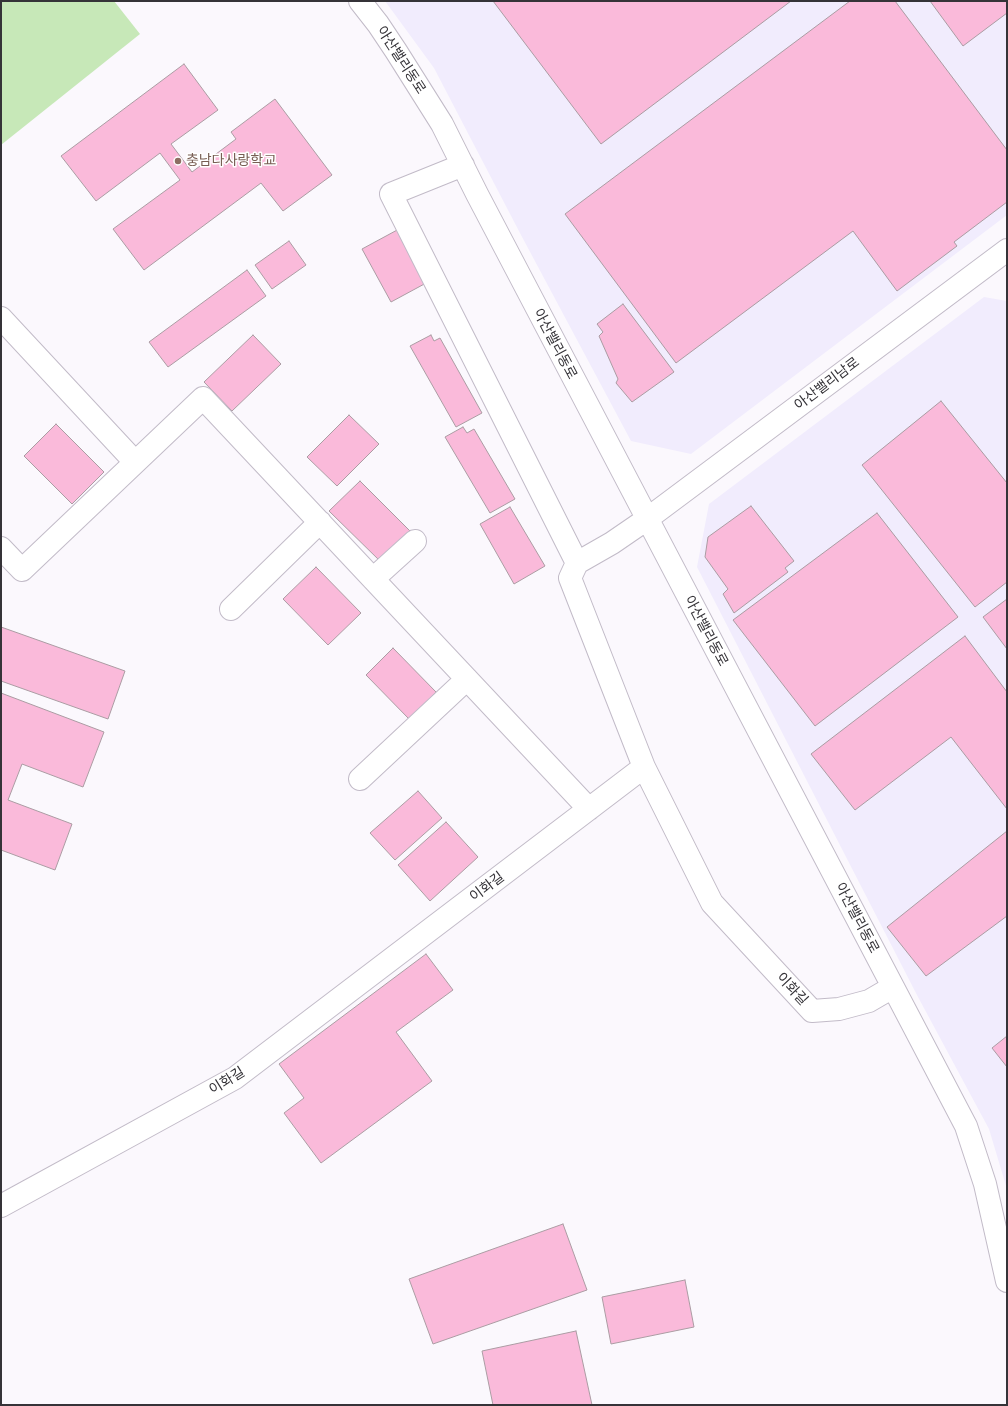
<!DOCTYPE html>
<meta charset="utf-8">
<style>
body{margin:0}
#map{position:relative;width:1008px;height:1406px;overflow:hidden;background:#fbf8fd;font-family:Mulish,sans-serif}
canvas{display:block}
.frame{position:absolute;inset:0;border:2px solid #353338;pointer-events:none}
</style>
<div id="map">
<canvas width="1008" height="1406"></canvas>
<div class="frame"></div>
</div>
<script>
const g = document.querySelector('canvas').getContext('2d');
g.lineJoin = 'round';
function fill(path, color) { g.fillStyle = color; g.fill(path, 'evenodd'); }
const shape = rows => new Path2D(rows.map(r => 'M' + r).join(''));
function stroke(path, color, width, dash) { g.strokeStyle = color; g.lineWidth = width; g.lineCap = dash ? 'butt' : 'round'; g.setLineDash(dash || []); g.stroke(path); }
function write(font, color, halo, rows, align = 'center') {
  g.font = font + ' Mulish,"Noto Sans KR",sans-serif'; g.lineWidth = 3; g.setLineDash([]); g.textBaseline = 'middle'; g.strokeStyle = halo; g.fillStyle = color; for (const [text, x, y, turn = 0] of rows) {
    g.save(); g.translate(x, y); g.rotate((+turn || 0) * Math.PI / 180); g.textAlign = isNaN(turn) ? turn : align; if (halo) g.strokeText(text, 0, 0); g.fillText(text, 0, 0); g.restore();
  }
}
const industrial = shape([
 [385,1,1007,1,1007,215,691,454,631,441,521,235,434,68],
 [984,297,1007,301,1007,1189,989,1129,918,997,697,567,709,504]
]);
const green = shape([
 [1,1,114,1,140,34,1,145]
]);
const building = shape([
 [493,1,791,1,601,144,493,1],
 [850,1,895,1,1007,150,1007,202,954,242,957,246,897,291,853,231,676,363,565,214,850,1],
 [930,1,1007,1,1007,13,963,46,930,1],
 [184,64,218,110,171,144,192,172,236,139,231,132,275,99,332,175,283,211,261,183,144,270,113,229,180,180,160,153,96,201,61,156,184,64],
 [399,229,428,282,391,302,362,249,399,229],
 [289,241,306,265,272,289,255,265,289,241],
 [247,270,266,296,168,367,149,342,247,270],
 [623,304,674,372,632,402,616,383,618,379,599,336,603,332,597,324,623,304],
 [253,335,281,364,232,411,204,382,253,335],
 [431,335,434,341,440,338,482,413,456,427,410,346,431,335],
 [941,401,1007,483,1007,582,975,607,862,465,941,401],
 [349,415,379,444,337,486,307,457,349,415],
 [56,424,104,472,72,504,24,456,56,424],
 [463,427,467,433,474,429,515,499,490,513,445,437,463,427],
 [360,481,412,533,382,563,329,511,360,481],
 [751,506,794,561,785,568,788,572,734,613,723,594,728,589,705,557,708,537,751,506],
 [510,507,545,566,514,584,480,524,510,507],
 [877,513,958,617,815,726,733,620,877,513],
 [316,567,361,613,328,645,283,599,316,567],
 [1007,599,1007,649,983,617,1007,599],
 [1,627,125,671,108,719,1,681,1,627],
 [965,636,1007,692,1007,809,951,737,855,810,811,754,965,636],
 [393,648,436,692,409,719,366,675,393,648],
 [1,693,104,732,83,787,22,764,8,800,72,824,55,870,1,850,1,693],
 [418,791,442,818,395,860,370,833,418,791],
 [446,822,478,857,430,901,398,865,446,822],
 [1007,831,1007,916,926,976,887,927,1007,831],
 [426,954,453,990,396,1032,432,1081,321,1163,284,1113,304,1098,279,1064,426,954],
 [1007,1036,1007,1067,992,1048,1007,1036],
 [563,1224,587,1290,433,1344,409,1279,563,1224],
 [685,1280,694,1327,611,1344,602,1297,685,1280],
 [576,1331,592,1405,493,1405,482,1351,576,1331]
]);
const minor = shape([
 [360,1,378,24,396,51,442,124,477,194,966,1126,985,1184,1007,1281],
 [463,165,391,194,577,563],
 [1,318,135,462],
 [1,548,22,570,203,398,589,809],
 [373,579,415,541],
 [231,609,320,522],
 [644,767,570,578,577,563,612,543,647,519,1007,250],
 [360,779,467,679],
 [1,1206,235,1078,644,767,712,903,812,1011,839,1009,869,1001,893,987]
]);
const markers = [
 [178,161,4,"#8d6e63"]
];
const streetNames = [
 ["아산밸리동로",401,60,57],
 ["아산밸리동로",555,344,62],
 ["아산밸리남로",827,384,-37],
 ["아산밸리동로",706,631,62],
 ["이화길",487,887,-37],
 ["아산밸리동로",857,918,62],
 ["이화길",792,989,47],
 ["이화길",227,1081,-32]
];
const educationNames = [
 ["충남다사랑학교",186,161]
];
fill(industrial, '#f1ecfd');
fill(green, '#c7e8b8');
fill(building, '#fabada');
stroke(building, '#ab9ca3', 1);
stroke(minor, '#c2bbc8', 24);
stroke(minor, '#fff', 22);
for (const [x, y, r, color] of markers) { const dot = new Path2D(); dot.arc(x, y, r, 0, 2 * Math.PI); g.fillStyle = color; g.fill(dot); stroke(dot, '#fff', 1.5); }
write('14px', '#353338', '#fff', streetNames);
write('14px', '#785e54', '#fff', educationNames, 'left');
</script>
